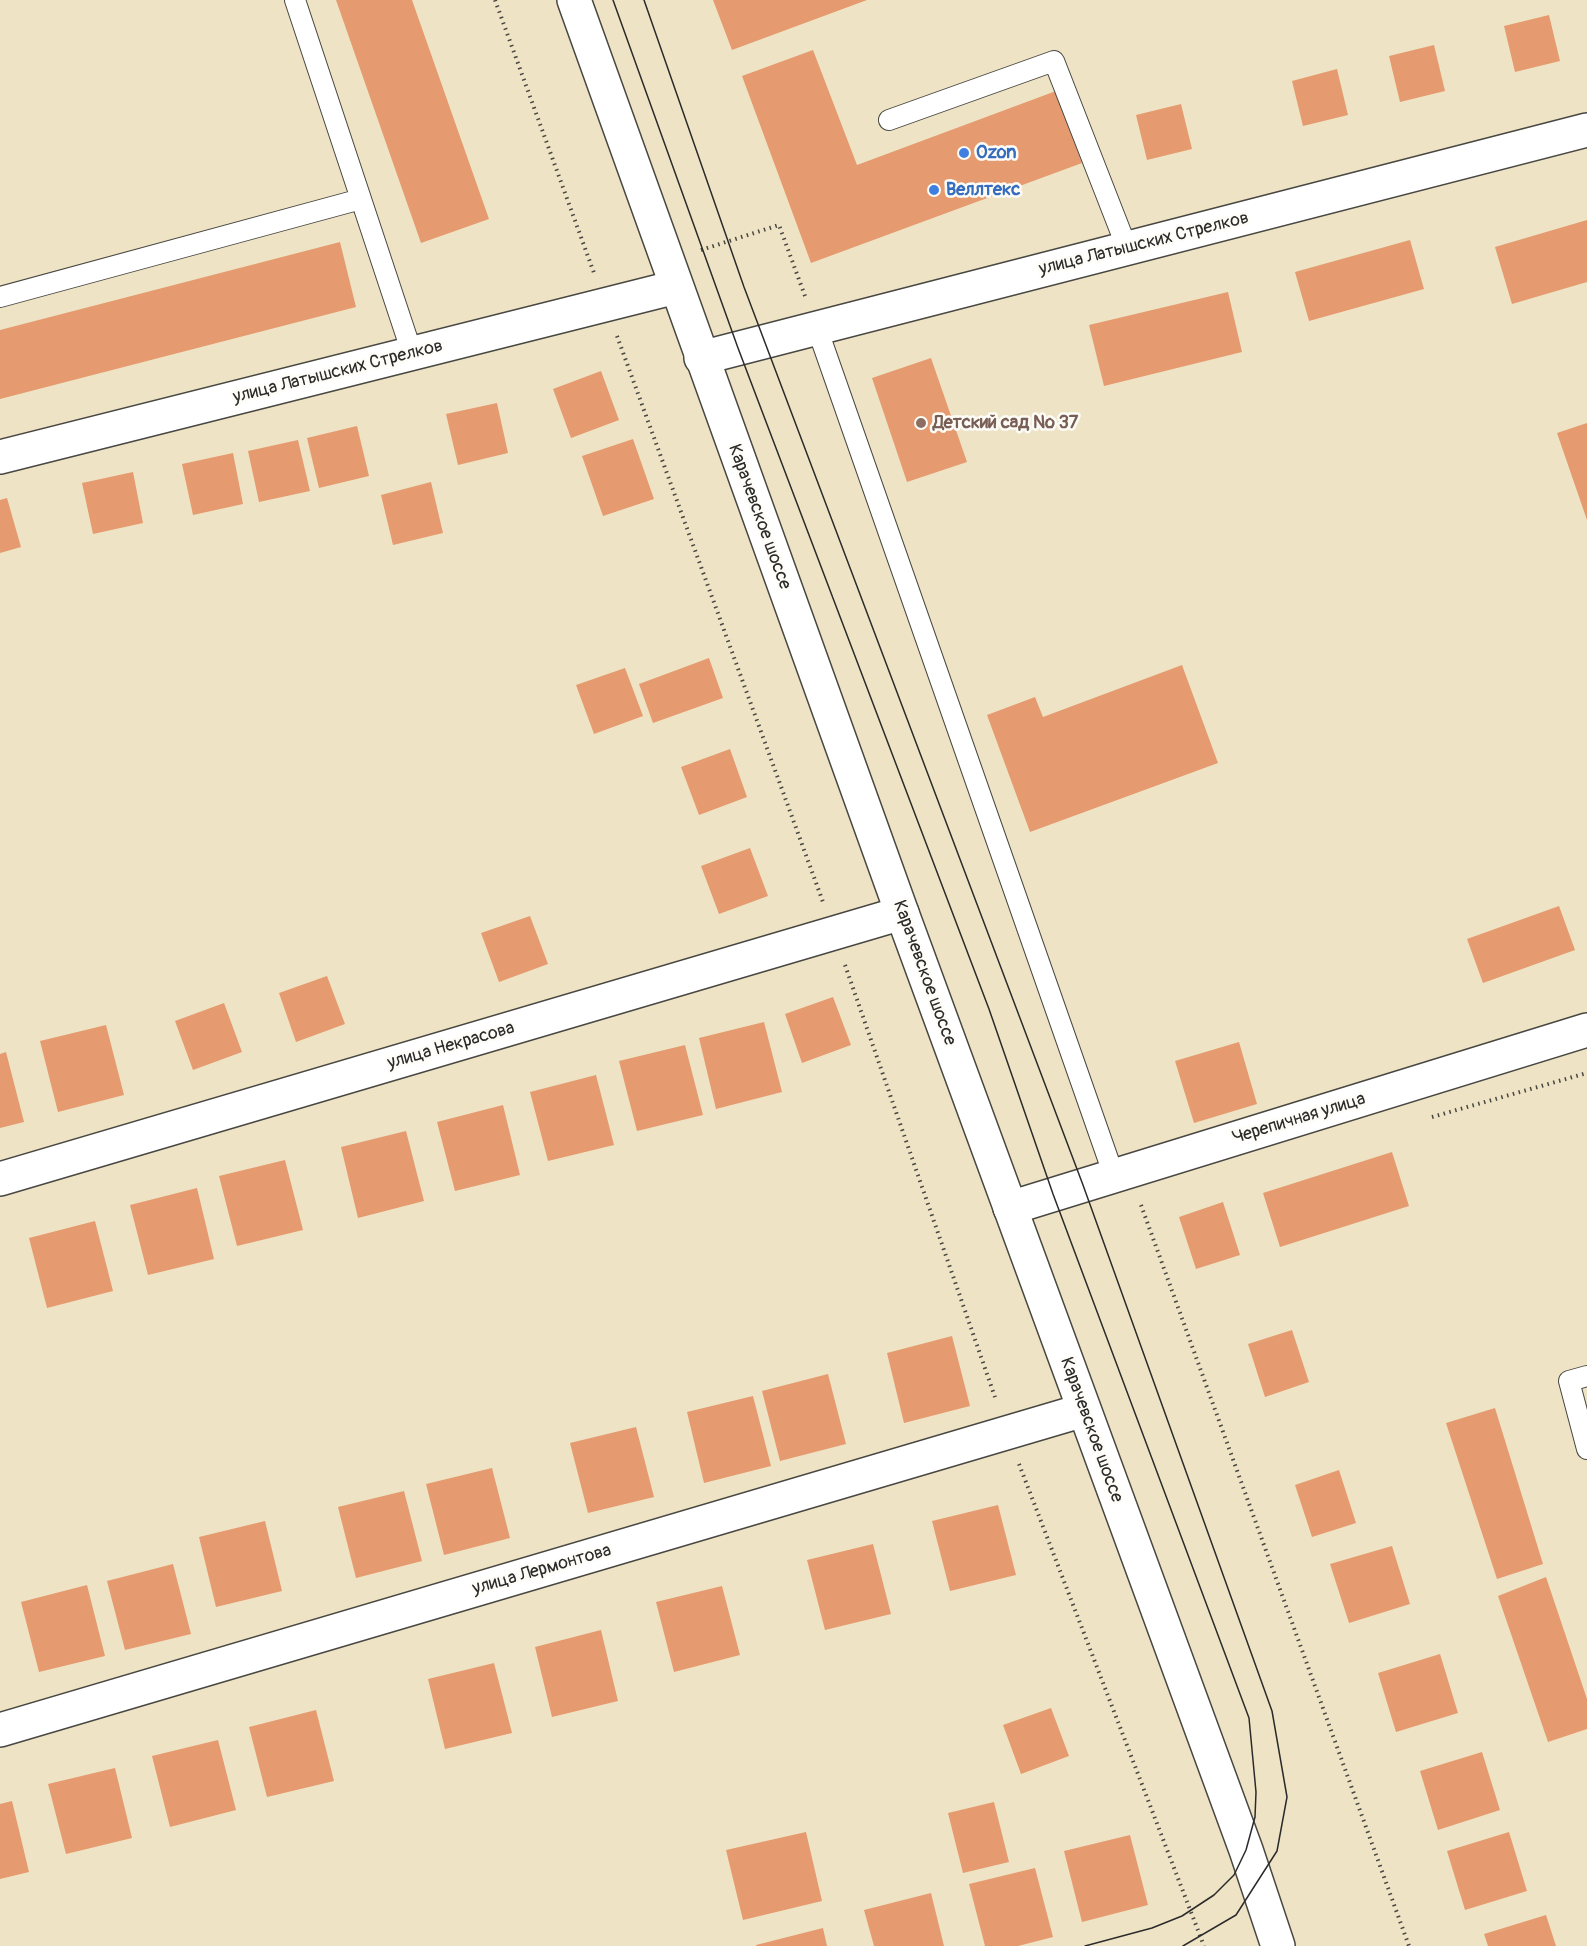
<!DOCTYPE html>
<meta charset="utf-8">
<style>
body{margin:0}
canvas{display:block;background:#eee3c4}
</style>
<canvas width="1587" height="1946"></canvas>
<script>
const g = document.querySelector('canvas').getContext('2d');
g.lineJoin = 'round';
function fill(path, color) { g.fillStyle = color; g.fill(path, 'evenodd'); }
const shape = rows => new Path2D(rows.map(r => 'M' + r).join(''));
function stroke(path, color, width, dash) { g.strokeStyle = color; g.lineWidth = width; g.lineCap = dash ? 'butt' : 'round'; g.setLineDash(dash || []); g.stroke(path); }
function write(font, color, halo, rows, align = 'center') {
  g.font = font + ' Pangolin,sans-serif'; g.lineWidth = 5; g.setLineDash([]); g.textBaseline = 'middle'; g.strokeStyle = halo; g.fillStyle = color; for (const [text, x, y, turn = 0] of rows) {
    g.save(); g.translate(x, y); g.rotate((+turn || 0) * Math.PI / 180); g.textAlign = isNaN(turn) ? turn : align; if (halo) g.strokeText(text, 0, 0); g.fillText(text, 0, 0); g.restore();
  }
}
const building = shape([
 [336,0,412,0,489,219,421,243],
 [713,0,867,0,732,50],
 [1549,15,1560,61,1515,72,1504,26],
 [1434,45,1445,91,1400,102,1389,56],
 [813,50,857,165,1056,91,1082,163,811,263,742,76],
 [1337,69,1348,115,1303,126,1292,81],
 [1181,104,1192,149,1147,160,1136,115],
 [1587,220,1587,282,1512,304,1495,247],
 [1410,240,1424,289,1309,321,1295,272],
 [340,242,356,307,0,399,0,330],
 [1228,292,1242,352,1104,386,1089,325],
 [931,358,967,462,907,482,872,378],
 [601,371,619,420,571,438,553,389],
 [497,403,508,453,458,465,446,414],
 [1587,423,1587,520,1557,433],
 [357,426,369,476,319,488,307,438],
 [633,439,654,499,603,516,582,456],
 [298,440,310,491,259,502,248,451],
 [233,453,243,504,193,515,182,464],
 [133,472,143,523,93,534,82,483],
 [431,482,443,533,393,545,381,495],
 [7,498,21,547,0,553,0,500],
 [709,658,723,698,653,723,639,684],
 [1182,665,1218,763,1030,832,987,715,1035,697,1043,717],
 [625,668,643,716,594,734,576,685],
 [730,749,747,797,699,815,681,767],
 [750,848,768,896,719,914,701,866],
 [1559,906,1575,950,1483,983,1467,939],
 [530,916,548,964,499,982,481,933],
 [327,976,345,1024,296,1042,279,993],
 [833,997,851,1045,802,1063,785,1014],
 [224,1003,242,1052,193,1070,175,1021],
 [764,1022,782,1092,716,1109,699,1038],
 [106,1025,124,1095,58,1112,40,1041],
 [1239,1042,1257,1104,1194,1123,1175,1061],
 [685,1045,703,1115,637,1131,619,1061],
 [6,1052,24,1122,0,1128,0,1054],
 [596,1075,614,1145,548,1161,530,1092],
 [503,1105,520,1175,455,1191,437,1122],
 [406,1131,424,1201,358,1218,341,1147],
 [1392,1152,1409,1206,1280,1247,1263,1193],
 [285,1160,303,1230,237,1246,219,1176],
 [197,1188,214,1259,148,1275,130,1205],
 [1223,1202,1240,1255,1196,1269,1179,1217],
 [95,1221,113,1291,47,1308,29,1238],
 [1292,1330,1309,1382,1265,1397,1248,1344],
 [952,1336,970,1406,904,1423,887,1353],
 [828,1374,846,1444,780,1461,762,1391],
 [753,1396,771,1466,704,1483,687,1412],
 [1495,1408,1543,1564,1497,1579,1446,1423],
 [636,1427,654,1497,588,1513,570,1443],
 [492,1468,510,1538,444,1555,426,1484],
 [1339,1470,1356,1523,1312,1537,1295,1485],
 [404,1491,422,1561,356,1578,338,1507],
 [998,1505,1016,1575,950,1591,932,1521],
 [265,1521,282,1591,216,1607,199,1537],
 [873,1544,891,1614,825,1630,807,1560],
 [1392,1546,1410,1604,1349,1623,1330,1564],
 [173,1564,191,1634,125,1650,107,1581],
 [1546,1577,1587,1699,1587,1729,1548,1742,1498,1596],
 [87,1585,105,1656,39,1672,21,1602],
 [722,1586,740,1655,674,1672,656,1602],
 [601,1630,618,1701,552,1717,535,1647],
 [1440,1654,1458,1713,1396,1732,1378,1673],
 [494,1663,512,1733,445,1749,428,1679],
 [1051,1708,1069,1756,1021,1774,1003,1725],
 [316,1710,334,1781,267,1797,249,1727],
 [218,1740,236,1810,170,1827,152,1756],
 [1482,1752,1500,1810,1438,1830,1420,1771],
 [115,1768,132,1838,66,1854,48,1784],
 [12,1801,29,1872,0,1879,0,1804],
 [994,1802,1009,1862,963,1873,948,1813],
 [806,1832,822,1901,743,1920,726,1850],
 [1509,1832,1527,1891,1465,1910,1447,1851],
 [1130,1835,1148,1905,1082,1922,1064,1851],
 [1035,1868,1053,1937,1018,1946,985,1946,969,1884],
 [931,1893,944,1946,874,1946,864,1910],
 [1546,1915,1556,1946,1488,1946,1484,1934],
 [823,1928,827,1946,756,1946,756,1945]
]);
const path = shape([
 [495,0,594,273],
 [701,250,779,225,805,296],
 [617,336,823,902],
 [845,965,996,1400],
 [1432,1117,1587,1073],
 [1141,1205,1409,1946],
 [1019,1464,1204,1946]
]);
const service = shape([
 [295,0,412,353],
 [889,120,1054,61,1127,248],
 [0,297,361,199],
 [817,328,1114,1176],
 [1587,1376,1569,1381,1587,1449]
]);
const minor = shape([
 [0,1179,902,913],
 [1010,1208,1587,1030],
 [0,1730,1084,1410]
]);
const tertiary = shape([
 [701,358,1587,130],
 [0,457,676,287]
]);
const trunk = shape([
 [574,0,902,913,1246,1850,1278,1946]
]);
const tram = shape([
 [613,0,738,348,989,1009,1053,1194,1249,1718,1256,1792,1255,1817,1246,1850,1234,1875,1214,1895,1182,1916,1152,1928,1085,1946],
 [644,0,744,287,1083,1185,1272,1711,1287,1797,1277,1851,1236,1915,1183,1946]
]);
const markers = [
 [964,153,6,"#3f7fe0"],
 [934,190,6,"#3f7fe0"],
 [921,423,6,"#8d6e63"]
];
const shopNames = [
 ["Ozon",976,153],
 ["Веллтекс",946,190]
];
const streetNames = [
 ["улица Латышских Стрелков",1144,244,-14],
 ["улица Латышских Стрелков",338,372,-14],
 ["Карачевское шоссе",759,517,70],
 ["Карачевское шоссе",924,973,70],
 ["улица Некрасова",451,1046,-16],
 ["Черепичная улица",1299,1119,-17],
 ["Карачевское шоссе",1091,1430,70],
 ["улица Лермонтова",542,1570,-16]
];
const educationNames = [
 ["Детский сад № 37",933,423]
];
fill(building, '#e59b6f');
stroke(service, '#484742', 22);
stroke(minor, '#484742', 36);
stroke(tertiary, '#484742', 36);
stroke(trunk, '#484742', 36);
stroke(path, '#484742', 4, [1.5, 4.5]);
stroke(service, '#fff', 20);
stroke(minor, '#fff', 33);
stroke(tertiary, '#fff', 33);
stroke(trunk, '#fff', 33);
stroke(tram, '#2b2b2b', 1.5);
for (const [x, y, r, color] of markers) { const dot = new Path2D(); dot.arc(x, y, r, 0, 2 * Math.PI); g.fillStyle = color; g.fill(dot); stroke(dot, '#fdfcf7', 2); }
write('bold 18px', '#366cbe', '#fdfcf7', shopNames, 'left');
write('18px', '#2b2b2b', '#fdfcf7', streetNames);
write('bold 18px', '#785e54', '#fdfcf7', educationNames, 'left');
</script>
